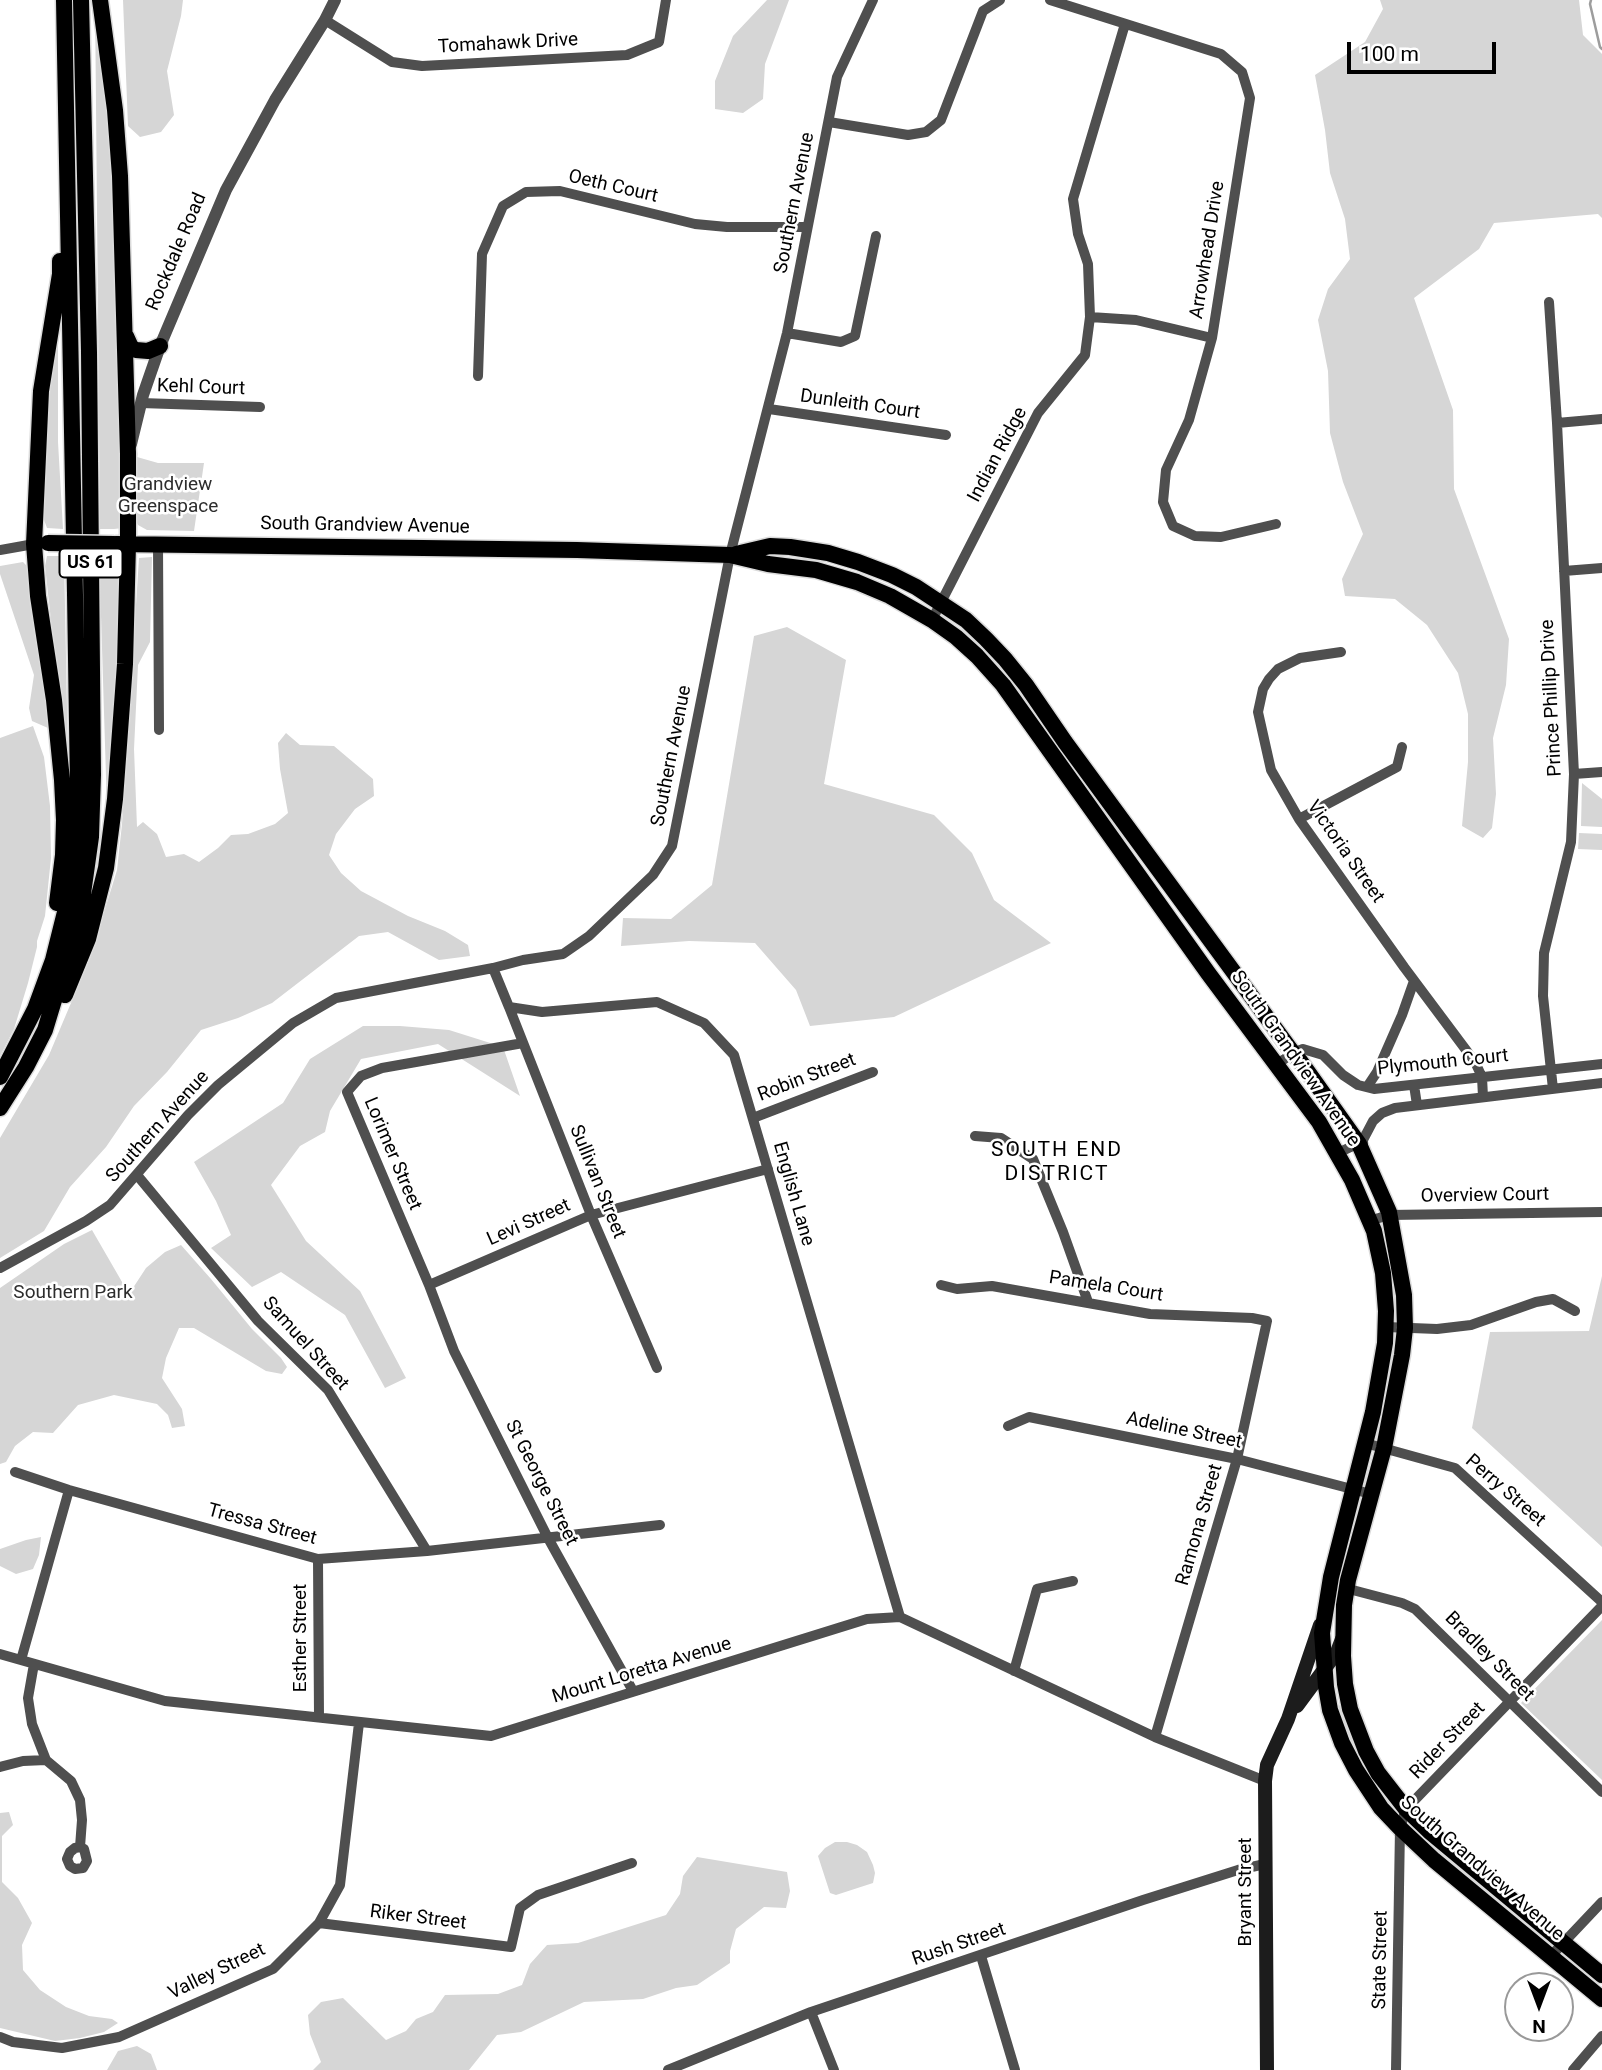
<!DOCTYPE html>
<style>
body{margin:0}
#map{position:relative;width:1602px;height:2070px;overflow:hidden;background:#fff;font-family:Roboto,sans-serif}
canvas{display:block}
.north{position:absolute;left:1504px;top:1972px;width:70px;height:70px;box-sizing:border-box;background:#fff;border:2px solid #999;border-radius:50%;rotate:180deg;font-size:19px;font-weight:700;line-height:28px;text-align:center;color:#000}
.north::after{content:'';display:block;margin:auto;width:24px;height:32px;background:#000;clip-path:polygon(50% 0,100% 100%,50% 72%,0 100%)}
.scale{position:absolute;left:1347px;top:42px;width:149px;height:32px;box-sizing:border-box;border:4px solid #000;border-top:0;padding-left:9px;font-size:21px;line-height:24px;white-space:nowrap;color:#000;-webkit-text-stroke:5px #fff;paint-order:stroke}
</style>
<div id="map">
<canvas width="1602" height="2070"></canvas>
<div class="north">N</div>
<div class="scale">100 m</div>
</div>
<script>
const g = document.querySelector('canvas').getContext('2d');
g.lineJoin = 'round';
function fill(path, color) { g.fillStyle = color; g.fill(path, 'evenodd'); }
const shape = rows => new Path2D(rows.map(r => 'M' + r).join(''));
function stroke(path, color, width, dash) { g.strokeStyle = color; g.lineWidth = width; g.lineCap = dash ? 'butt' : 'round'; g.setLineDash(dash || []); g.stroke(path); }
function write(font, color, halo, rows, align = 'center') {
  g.font = font + ' Roboto,sans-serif'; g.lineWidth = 5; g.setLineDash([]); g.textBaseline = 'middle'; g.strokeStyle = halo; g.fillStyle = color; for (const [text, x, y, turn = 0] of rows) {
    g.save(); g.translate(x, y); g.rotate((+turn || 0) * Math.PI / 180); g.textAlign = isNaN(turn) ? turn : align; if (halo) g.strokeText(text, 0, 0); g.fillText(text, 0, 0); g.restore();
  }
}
const green = shape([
 [95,0,97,0,112,154,123,528,114,529,100,529],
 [123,0,183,0,181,16,167,71,174,115,161,132,140,137,128,126],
 [767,0,789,0,765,64,763,99,743,113,715,109,715,81,733,36],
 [1380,0,1579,0,1583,35,1602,54,1602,218,1598,214,1494,223,1479,249,1414,298,1453,410,1454,489,1509,639,1506,685,1493,738,1496,794,1492,828,1483,838,1462,826,1468,762,1468,714,1458,673,1427,625,1395,599,1345,596,1342,579,1363,534,1343,482,1330,433,1328,371,1318,320,1328,289,1350,259,1345,219,1330,173,1325,130,1315,75,1365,42,1383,9],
 [58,338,58,442,63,529,47,528,43,517,43,439,53,358],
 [137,457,158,463,204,463,194,531,147,530,138,525,136,521],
 [47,556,64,556,68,758,66,758,45,566],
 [97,556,114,556,123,561,120,619,107,809,101,616],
 [152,557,150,642,138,665,134,749,137,827,143,822,157,834,166,857,184,854,199,862,218,848,231,835,248,834,275,824,288,813,280,769,278,743,286,733,300,745,334,746,373,779,374,796,355,809,336,834,329,855,341,873,361,891,408,916,445,931,468,945,470,956,439,960,388,932,359,936,272,1003,238,1018,201,1030,167,1072,134,1106,106,1147,70,1187,44,1231,0,1258,0,1138,49,1055,90,958,117,870,122,824,139,558],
 [23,562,30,569,38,631,48,728,32,721,29,708,34,675,0,574,0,566],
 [787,627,846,660,824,784,934,815,972,853,994,900,1051,943,894,1017,810,1026,796,990,755,943,689,941,621,946,623,918,671,919,712,885,754,636],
 [33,726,44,757,50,806,51,858,45,916,37,941,37,947,28,983,14,1029,0,1056,0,738],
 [1582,783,1602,799,1602,827,1581,826],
 [1579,833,1602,834,1602,850,1578,849],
 [363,1026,400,1026,449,1030,503,1047,520,1096,438,1044,361,1059,330,1111,325,1132,300,1146,271,1185,306,1241,360,1291,406,1378,385,1388,345,1315,281,1272,252,1287,211,1248,231,1235,216,1201,194,1162,283,1103,310,1059],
 [92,1230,129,1294,146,1268,165,1252,181,1245,211,1279,252,1329,281,1358,287,1367,282,1374,266,1371,194,1328,179,1328,166,1358,162,1378,182,1409,185,1426,172,1428,168,1415,157,1404,114,1395,78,1405,53,1433,33,1432,15,1446,6,1462,0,1464,0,1288,64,1244],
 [1602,1276,1602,1547,1472,1428,1490,1332,1589,1331],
 [41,1537,39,1555,33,1569,16,1574,0,1566,0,1549,26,1540],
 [1602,1620,1602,1780,1521,1703],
 [1344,1704,1393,1803,1392,1808,1365,1774,1341,1722,1337,1706],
 [9,1812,13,1825,2,1836,2,1882,18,1898,32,1923,22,1945,23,1970,40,1990,66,2007,89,2016,112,2019,118,2023,104,2032,80,2038,55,2041,0,2028,0,1813],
 [1414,1827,1545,1937,1545,1941,1543,1942,1411,1830],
 [835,1842,847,1842,857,1845,867,1852,873,1865,875,1873,873,1883,836,1895,830,1893,818,1856,825,1848],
 [697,1857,787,1872,790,1891,786,1908,764,1907,736,1929,730,1951,730,1963,697,1985,676,1988,643,1999,584,2002,521,2032,497,2035,469,2070,313,2070,321,2062,310,2034,308,2015,321,2002,343,1998,386,2040,406,2031,416,2019,433,2012,445,1995,498,1994,522,1985,530,1964,547,1945,578,1943,666,1915,680,1894,683,1876],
 [137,2046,151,2054,157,2070,107,2070,118,2051]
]);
const stream = shape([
 [1591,0,1590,4,1600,47,1602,49]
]);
const minor = shape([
 [1050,0,1221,54,1242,72,1250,98,1212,338,1189,420,1166,470,1163,502,1173,526,1195,536,1221,537,1276,524],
 [325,20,392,62,422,66,627,55,659,42,666,0],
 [829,122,908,135,926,132,941,120,983,11,1000,0],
 [1549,302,1557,423,1574,774,1571,842,1544,953,1543,996,1553,1089],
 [1090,317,1136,320,1212,338],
 [787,333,841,342,855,336,876,236],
 [478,376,482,254,503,206,526,192,560,191,695,224,727,227,807,227],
 [141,403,260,407],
 [769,409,946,435],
 [1557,423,1602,419],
 [158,544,159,730],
 [0,550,34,544],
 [1564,571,1602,568],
 [932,620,1038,413,1085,355,1090,317,1088,264,1078,234,1073,199,1125,24],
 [1341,652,1300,658,1278,669,1269,679,1263,689,1258,712,1271,770,1299,819,1404,967,1475,1062,1482,1077,1483,1097],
 [1574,774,1602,772],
 [1299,819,1397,767,1402,747],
 [493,968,509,1007,542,1012,657,1002,704,1023,734,1055,900,1617],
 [509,1007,591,1215,657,1368],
 [523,1043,382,1068,361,1076,347,1092,429,1285,454,1351,548,1538,633,1691],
 [1276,1065,1293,1053,1303,1049,1323,1055,1343,1075,1358,1085,1374,1089,1602,1064],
 [1414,1085,1417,1105],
 [1367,1087,1377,1072,1402,1015,1414,981],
 [753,1118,873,1072],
 [975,1136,1001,1138,1033,1159,1063,1232,1088,1302],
 [1363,1148,1363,1140,1373,1121,1382,1113,1395,1108,1602,1083],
 [1338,1153,1363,1141],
 [137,1175,258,1321,328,1390,427,1551],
 [1369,1221,1389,1215,1602,1212],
 [0,1268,86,1221,110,1205,188,1115,218,1085,293,1023,336,998,493,968,523,960,563,954,589,936,653,875,672,846,730,555,787,333,837,77,873,0],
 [429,1285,591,1215,768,1169],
 [941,1285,957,1289,992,1286,1150,1314,1252,1318,1267,1321,1237,1459,1155,1737],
 [1386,1327,1437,1329,1471,1325,1536,1302,1553,1299,1575,1311],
 [1008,1426,1029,1417,1237,1459,1371,1494],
 [1365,1443,1455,1468,1602,1602],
 [15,1472,69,1490,318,1559,427,1551,660,1525],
 [318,1559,319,1717],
 [1345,1588,1402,1603,1415,1609,1602,1792],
 [0,1654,165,1701,491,1736,867,1619,900,1617,1155,1737,1265,1781],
 [21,1660,69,1490],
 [34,1664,28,1698,32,1724,46,1760,71,1781,80,1800,82,1820,80,1847,75,1848,70,1852,67,1859,70,1866,75,1869,83,1868,87,1861,84,1849,80,1847],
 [1014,1671,1037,1589,1073,1581],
 [0,1767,23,1761,46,1760],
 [319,1923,511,1947,520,1908,538,1895,632,1863],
 [981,1956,1015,2070],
 [1550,1957,1602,1902],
 [811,2012,834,2070],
 [0,2037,13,2042,62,2048,119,2037,273,1969,319,1923,340,1885,359,1723],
 [668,2070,811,2012,1143,1900,1238,1870,1265,1864],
 [1396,2070,1400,1828,1406,1809,1602,1606],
 [1573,2070,1602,2036]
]);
const tertiary = shape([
 [131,444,143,395,160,346,226,190,275,100,325,20,335,0]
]);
const secondary = shape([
 [1297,1706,1337,1652,1342,1639],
 [1267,2070,1265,1781,1267,1765,1288,1719,1320,1625]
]);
const primary = shape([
 [116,544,577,550,730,555,768,564,816,570,857,582,890,596,932,620,956,637,977,656,1003,685,1208,973,1319,1122,1352,1180,1374,1231,1383,1273,1386,1311,1385,1343,1373,1412,1331,1577,1322,1633,1326,1687,1330,1710,1342,1743,1356,1770,1381,1808,1400,1828,1434,1860,1602,1999],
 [128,544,128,454],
 [736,554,770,546,790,547,828,553,858,562,892,575,916,587,966,620,986,639,1005,659,1026,685,1065,742,1293,1053,1300,1061,1359,1144,1389,1212,1404,1295,1405,1328,1402,1355,1384,1448,1348,1580,1344,1605,1343,1656,1345,1684,1350,1709,1366,1751,1378,1773,1406,1809,1429,1831,1602,1975]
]);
const trunk = shape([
 [100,0,115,110,120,176,128,454],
 [126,336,131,347,136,350,148,351,160,346],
 [57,903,63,855,64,820,62,780,54,700,38,596,34,544,41,391,60,274,60,261],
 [65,995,88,939,106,868,115,799,125,664,128,544],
 [0,1077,35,1009,53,960,68,900,77,839,78,788,75,594,64,0],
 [0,1108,26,1067,45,1030,80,915,91,837,93,775,89,352,81,0]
]);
const primaryBridge = shape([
 [48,543,114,544]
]);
const shields = [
 [91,563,63]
];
const shieldNames = [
 ["US 61",91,563]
];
const streetNames = [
 ["Tomahawk Drive",508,44,-3],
 ["Oeth Court",613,187,13],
 ["Southern Avenue",795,203,-79],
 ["Arrowhead Drive",1208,250,-81],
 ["Rockdale Road",177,252,-67],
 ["Kehl Court",201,388,2],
 ["Dunleith Court",860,405,8],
 ["Indian Ridge",998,455,-62],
 ["South Grandview Avenue",365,526,1],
 ["Prince Phillip Drive",1552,698,-93],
 ["Southern Avenue",672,756,-79],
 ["Victoria Street",1345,852,55],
 ["South Grandview Avenue",1295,1059,55],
 ["Plymouth Court",1443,1063,-6],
 ["Robin Street",807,1078,-21],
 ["Southern Avenue",158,1127,-48],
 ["Lorimer Street",392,1154,67],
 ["Sullivan Street",597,1182,68],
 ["English Lane",793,1194,74],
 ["Overview Court",1485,1196,-1],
 ["Levi Street",529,1223,-24],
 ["Pamela Court",1106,1287,9],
 ["Samuel Street",305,1344,48],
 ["Adeline Street",1184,1431,12],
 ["St George Street",541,1483,63],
 ["Perry Street",1505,1491,41],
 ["Tressa Street",262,1525,15],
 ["Ramona Street",1200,1525,-74],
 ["Esther Street",301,1638,-90],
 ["Bradley Street",1489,1657,45],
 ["Mount Loretta Avenue",642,1671,-17],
 ["Rider Street",1448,1741,-46],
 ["South Grandview Avenue",1482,1869,41],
 ["Bryant Street",1246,1892,-90],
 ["Riker Street",418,1918,7],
 ["Rush Street",959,1945,-19],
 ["State Street",1381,1960,-89],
 ["Valley Street",217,1972,-26]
];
const parkNames = [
 ["Grandview",168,485],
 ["Greenspace",168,507],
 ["Southern Park",73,1293]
];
const neighbourhoodNames = [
 ["SOUTH END",1057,1151],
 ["DISTRICT",1057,1175]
];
fill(green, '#d6d6d6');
stroke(stream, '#9d9d9d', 2.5);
stroke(primary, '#dbdbdb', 19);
stroke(trunk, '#dbdbdb', 19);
stroke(minor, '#4f4f4f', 10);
stroke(tertiary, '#4f4f4f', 12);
stroke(secondary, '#1c1c1c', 14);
stroke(primary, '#000', 16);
stroke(trunk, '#000', 16);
stroke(primaryBridge, '#dbdbdb', 19, []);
stroke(primaryBridge, '#000', 16);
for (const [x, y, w] of shields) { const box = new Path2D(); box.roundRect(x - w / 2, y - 14.5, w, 29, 5); g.fillStyle = '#fff'; g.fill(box); stroke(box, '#000', 2); }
write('bold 18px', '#000', null, shieldNames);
write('19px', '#000', '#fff', streetNames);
write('19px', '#2d2d2d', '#fff', parkNames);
g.letterSpacing = '2px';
write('21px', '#000', '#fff', neighbourhoodNames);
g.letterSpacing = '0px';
</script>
